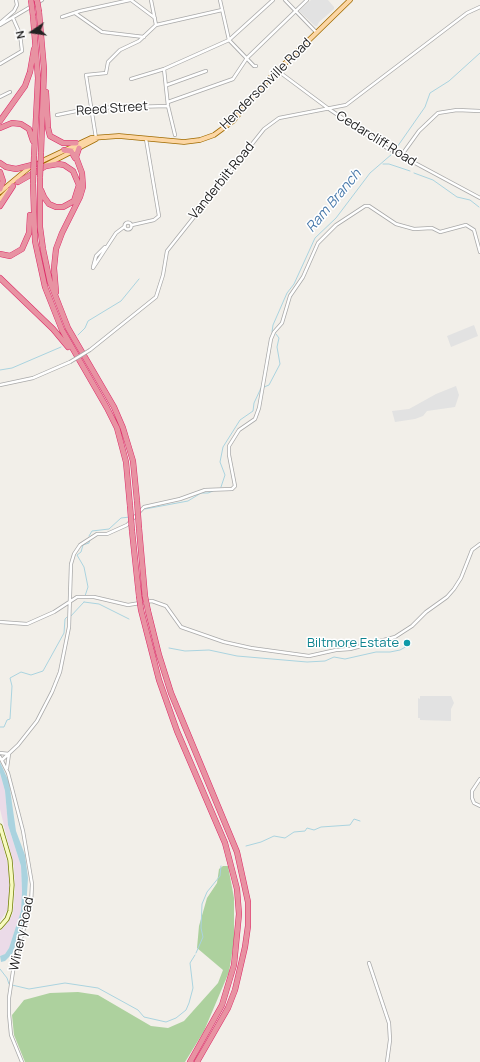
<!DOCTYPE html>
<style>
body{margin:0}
#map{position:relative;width:480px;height:1062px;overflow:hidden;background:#f2efe9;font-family:Manrope,sans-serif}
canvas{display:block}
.north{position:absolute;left:12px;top:12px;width:40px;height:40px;-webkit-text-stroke:3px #fff;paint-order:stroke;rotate:257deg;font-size:11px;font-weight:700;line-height:16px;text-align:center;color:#222}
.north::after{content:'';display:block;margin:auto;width:14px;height:18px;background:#222;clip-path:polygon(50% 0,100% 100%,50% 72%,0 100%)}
</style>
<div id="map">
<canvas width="480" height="1062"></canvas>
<div class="north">N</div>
</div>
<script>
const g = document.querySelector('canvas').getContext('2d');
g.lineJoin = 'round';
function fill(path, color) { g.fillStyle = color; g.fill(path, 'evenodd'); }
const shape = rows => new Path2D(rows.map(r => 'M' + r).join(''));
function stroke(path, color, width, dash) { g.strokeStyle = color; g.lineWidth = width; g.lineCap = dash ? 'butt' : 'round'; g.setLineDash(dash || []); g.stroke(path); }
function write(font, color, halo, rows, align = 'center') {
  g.font = font + ' Manrope,sans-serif'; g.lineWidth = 3; g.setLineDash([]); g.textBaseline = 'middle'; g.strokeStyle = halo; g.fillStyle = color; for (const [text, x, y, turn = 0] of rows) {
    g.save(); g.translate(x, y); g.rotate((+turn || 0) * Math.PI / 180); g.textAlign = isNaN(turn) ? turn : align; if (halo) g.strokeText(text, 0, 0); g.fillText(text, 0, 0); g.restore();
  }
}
const industrial = shape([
 [0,773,5,791,8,825,21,866,22,891,21,911,9,948,5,954,0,956,0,931,7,923,13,913,15,888,14,867,0,809],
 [0,835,8,865,10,884,8,909,0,921]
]);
const forest = shape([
 [223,866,228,866,234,898,234,941,229,972,204,1031,185,1062,25,1062,14,1035,12,1015,24,1000,50,993,78,992,98,995,151,1026,168,1028,184,1021,218,983,223,970,197,948,199,926,207,898,217,883,219,869]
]);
const parking = shape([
 [311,0,328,0,334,7,334,9,319,22,317,26,315,26,299,11],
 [474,325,478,336,451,347,447,336],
 [456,386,459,395,455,407,427,411,423,416,415,419,395,422,392,411,409,409,436,394],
 [420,696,451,696,454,703,451,709,451,721,420,720,420,718,418,718,418,698,420,699]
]);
const water = shape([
 [0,762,9,782,16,831,25,855,28,878,26,909,19,936,12,954,5,961,1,962,0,956,5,954,9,948,21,911,22,891,21,866,8,825,5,791,0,773]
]);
const stream = shape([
 [395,150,425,107,430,93,449,81,480,53],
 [383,164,389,164,410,171],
 [414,173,433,180,457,197,470,200,479,207],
 [272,332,273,325,287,293,294,284,315,238,336,218,370,173,392,154],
 [78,335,85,328,88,321,121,301,139,279],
 [0,370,12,368,61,347],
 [264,387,269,385,280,364,277,347,279,338,276,334],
 [221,487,225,475,220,462,223,447,240,420,253,411,254,403,261,388],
 [145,509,188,501,201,493,208,493,213,491],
 [89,536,92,531,109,529,121,518,130,517],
 [85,596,88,587,84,567,77,555,81,552,83,545,89,543,90,539],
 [84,602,99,604,129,619],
 [70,617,84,602],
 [169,648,185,651,209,650,237,656,307,662,325,661,334,657,345,659,376,652,390,652,400,650,411,644],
 [0,727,4,727,7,720,10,719,12,686,10,678,21,672,31,675,43,671,64,633,65,619,67,617],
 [246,846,261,842,274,836,285,838,294,832,305,831,307,828,314,830,321,827,350,825,354,819,360,821],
 [196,953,203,937,201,928,202,904,207,892,220,876,221,866],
 [0,969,7,978,9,984],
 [12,985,29,989,65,983,98,988,138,1010,144,1017,166,1022,176,1018,186,1010,189,1003,193,988,190,963,195,955]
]);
const minor = shape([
 [131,0,155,18],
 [151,0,156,25],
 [220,0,229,40,254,66,256,66],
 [285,0,316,32],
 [75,13,102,32,144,37],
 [62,17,80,11,130,0],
 [0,23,14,11,17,5,16,0],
 [0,25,42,0],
 [156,25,222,10],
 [0,64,22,51,20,34,13,18],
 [164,69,168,106,175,135],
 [278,71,329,109,387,148,480,198],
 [131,79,164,69,229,40,273,0],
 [167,85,206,71],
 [0,97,10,92],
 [168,102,233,79,247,58,307,0],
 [57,115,91,108,168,106],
 [96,138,86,75,106,73,108,62,120,50,139,41,156,25],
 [401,156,419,131,438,113,457,110,480,111],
 '124.5 226a3.5 3.5 0 1 1 7 0a3.5 3.5 0 1 1-7 0Z',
 [132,225,154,220,159,216,146,139],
 [93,267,96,256,105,247],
 [93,268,116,233,124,227],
 [90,350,156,297,163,275,167,251,264,129,279,118,346,105,467,13,480,7],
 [0,385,33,378,70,362],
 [0,622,27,624,54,612,77,597,94,597,128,605,152,601,166,606,181,627,224,642,251,648,309,656,336,650,350,649,395,637,412,626,426,612,447,597,454,589,461,578,472,550,480,544],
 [0,753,9,754,7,768],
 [0,757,8,773,23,831,32,884,31,905,15,958,9,998,9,1014,11,1035,22,1062],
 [2,760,18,745,37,721,52,692,60,672,69,627,71,564,74,554,80,545,97,534,107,534,127,525,144,507,180,499,205,490,232,489,235,486,229,455,229,446,239,430,255,419,259,408,271,339,274,332,282,323,290,296,303,277,318,243,336,225,365,206,369,206,396,224,414,229,432,228,440,232,466,225,474,230,480,252],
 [480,779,472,791,472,798,474,803,480,806],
 [369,963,389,1023,390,1040,387,1062]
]);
const secondary = shape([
 [0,826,10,860,12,885,10,911,7,919,0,927]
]);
const primary = shape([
 [40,162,91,138,119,136,184,142,200,140,214,135,233,121,266,82,350,0],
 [44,166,96,139],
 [0,192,30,167],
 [0,199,9,190]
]);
const motorway = shape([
 [39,12,44,69,41,153],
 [33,16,38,78,34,156],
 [46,92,48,128,50,136,63,143,76,143],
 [0,121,25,86,30,72,34,49],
 [0,128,12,123,21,124,29,129,33,141],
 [64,150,71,151,75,158],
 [0,163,6,167,16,169,36,164],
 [0,172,3,181,0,189],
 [40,177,40,227,43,249,50,282,68,328,114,407,123,428,133,461,137,501],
 [18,182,46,166,58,164,64,165,73,171,79,185,74,201,63,207,56,207,49,204,44,197,41,190],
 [33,183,35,241,45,287,62,330,107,408,117,428,126,462,130,506],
 [0,206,13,186],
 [0,254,10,256,22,249,29,233,30,215],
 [0,278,53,329,68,347],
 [56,292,54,268,56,249,62,233,80,197,83,187,82,173,76,157,79,148],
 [139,528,145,596],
 [132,531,139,596],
 [141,610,159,680,177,731,225,843,237,889,239,914,234,965,222,1005,190,1062],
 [148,611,159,655,171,693,237,852,248,902,248,926,245,947,235,990,228,1008,197,1062]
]);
const minorBridge = shape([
 [70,362,90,350]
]);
const motorwayBridge = shape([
 [31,0,33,16],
 [37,0,39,12],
 [40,177,41,153],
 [33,183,34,156],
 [137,501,139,528],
 [130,506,132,531],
 [139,596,141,610],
 [145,596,148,611]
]);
const markers = [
 [407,643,4,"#0f9aa8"]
];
const streetNames = [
 ["Hendersonville Road",266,84,-45],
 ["Reed Street",112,109,-4],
 ["Cedarcliff Road",376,139,32],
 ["Vanderbilt Road",222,181,-51],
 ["Winery Road",22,934,-78]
];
const cultureNames = [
 ["Biltmore Estate",399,643]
];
const waterNames = [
 ["Ram Branch",334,201,-50]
];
fill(industrial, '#ebdbe8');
fill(forest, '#add19e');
fill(parking, '#e2e2e2');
fill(water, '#aad3df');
stroke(stream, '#aad3df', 1);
stroke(minor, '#a9a9a9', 4);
stroke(secondary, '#707d05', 5);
stroke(primary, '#a06b00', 5.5);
stroke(motorway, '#dc2a67', 6);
stroke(minor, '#fff', 2.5);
stroke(secondary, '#f7fabf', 3.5);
stroke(primary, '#fcd6a4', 4);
stroke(motorway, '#e892a2', 5);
stroke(minorBridge, '#a9a9a9', 4, []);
stroke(motorwayBridge, '#dc2a67', 6, []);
stroke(minorBridge, '#fff', 2.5);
stroke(motorwayBridge, '#e892a2', 5);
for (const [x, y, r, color] of markers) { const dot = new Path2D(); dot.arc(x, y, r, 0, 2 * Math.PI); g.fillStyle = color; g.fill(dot); stroke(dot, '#fff', 1.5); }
write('13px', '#222', '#fff', streetNames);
write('13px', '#0d838f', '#fff', cultureNames, 'right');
write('italic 14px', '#4a7aab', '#fff', waterNames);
</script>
